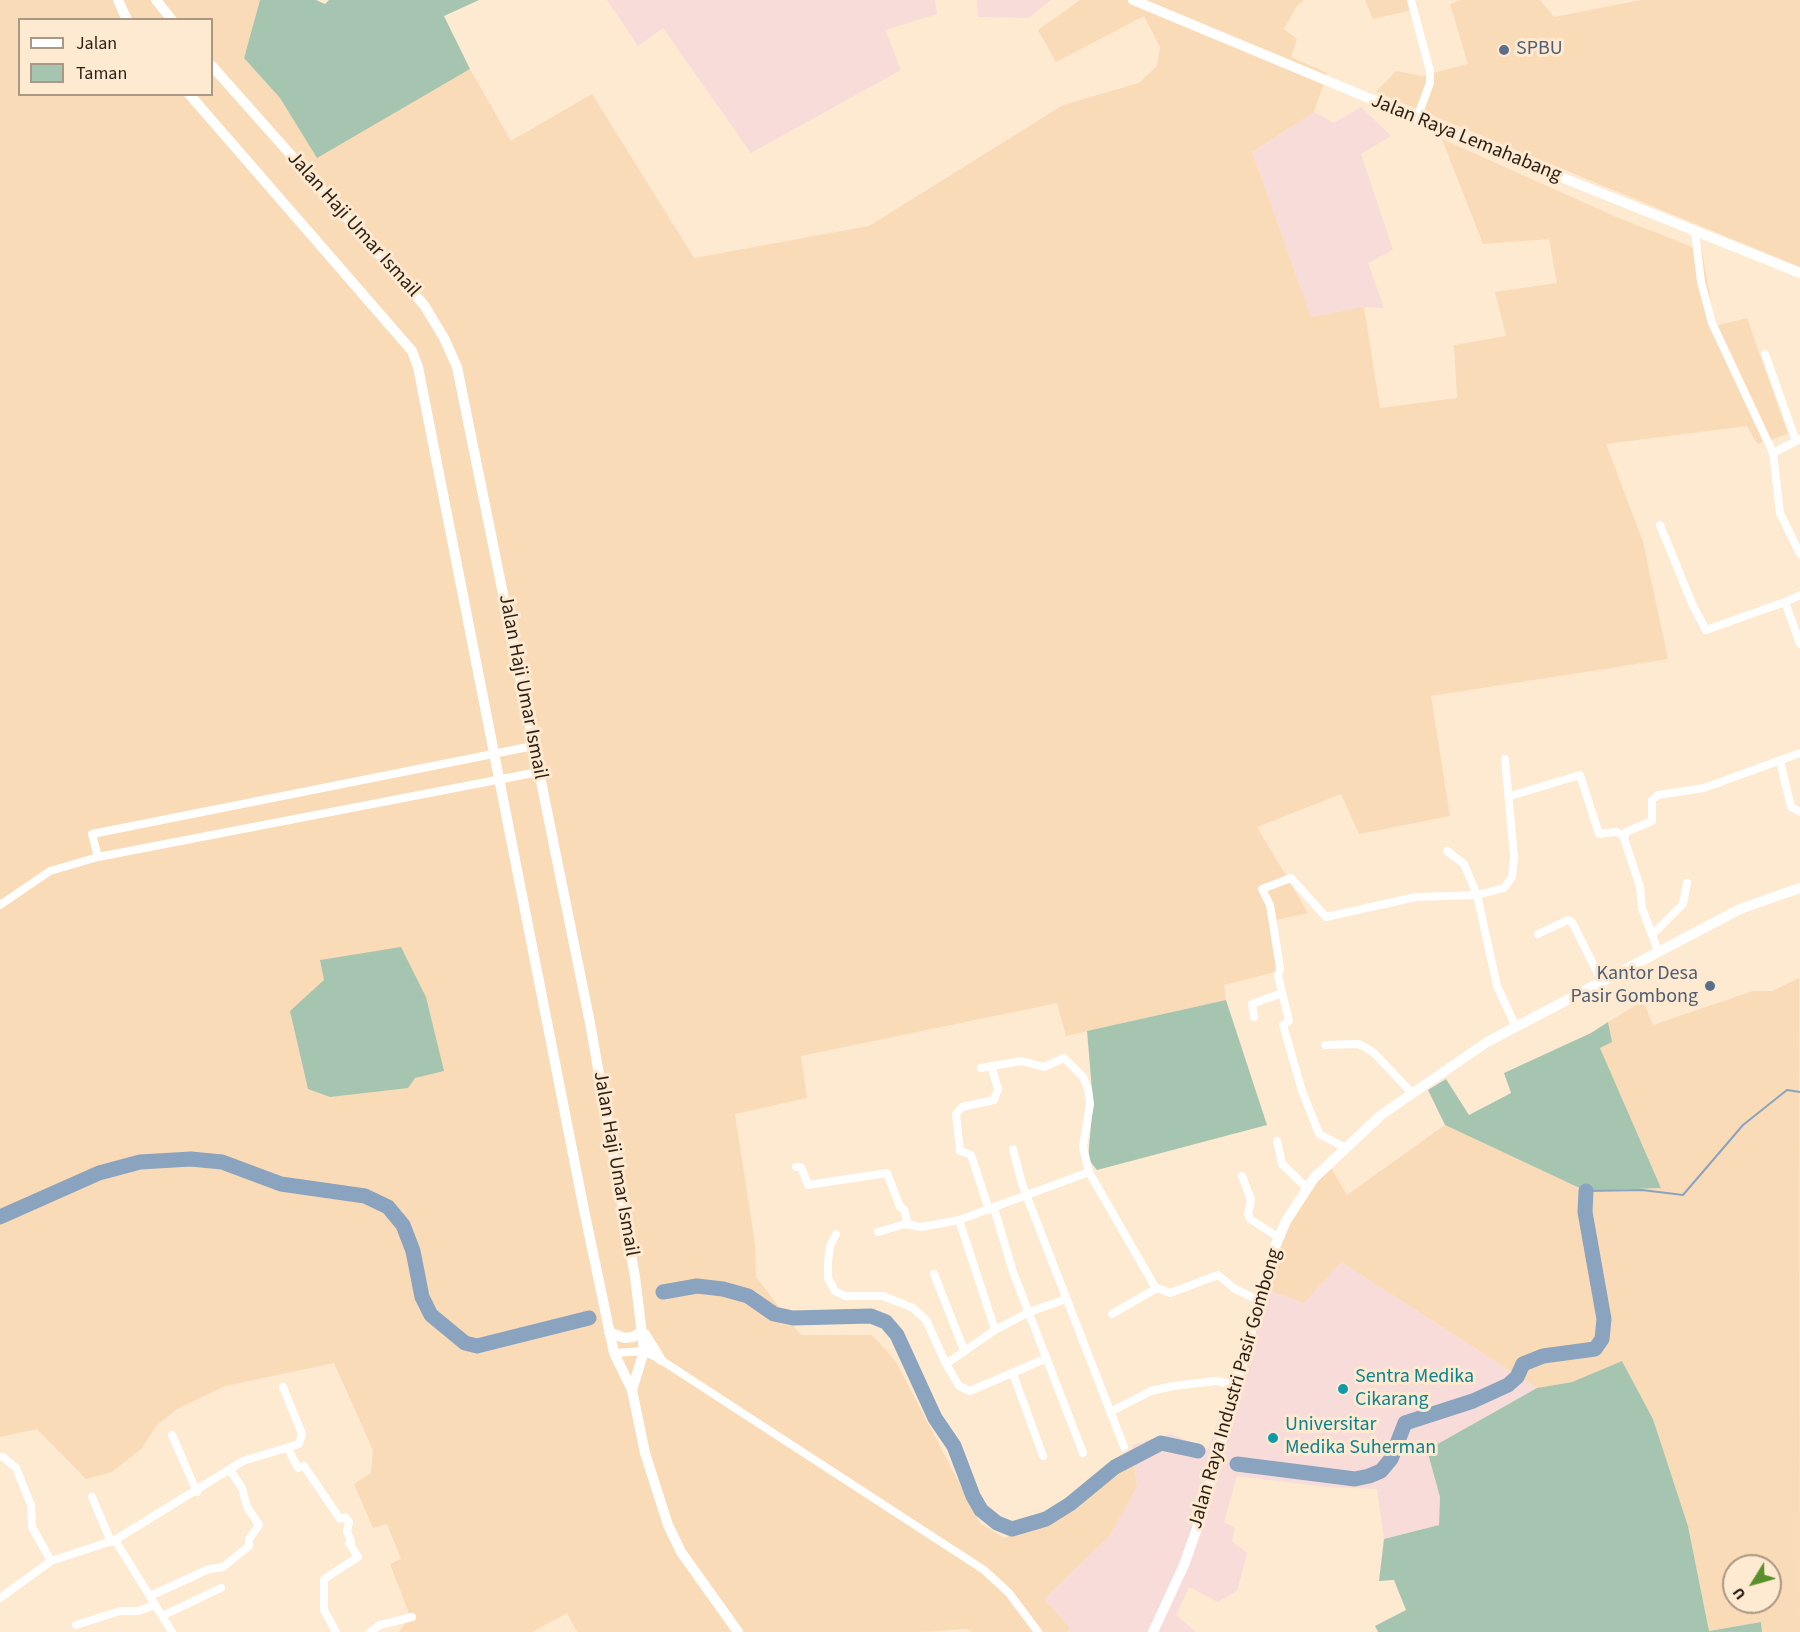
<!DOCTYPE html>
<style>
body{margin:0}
#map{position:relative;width:1800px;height:1632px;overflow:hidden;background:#fee9d1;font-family:"Source Sans 3",sans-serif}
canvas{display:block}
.legend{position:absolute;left:18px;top:18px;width:195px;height:78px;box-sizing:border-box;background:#fee9d1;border:2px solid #a99885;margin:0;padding:8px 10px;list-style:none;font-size:18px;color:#291f14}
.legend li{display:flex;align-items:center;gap:12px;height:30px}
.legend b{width:30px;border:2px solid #a99885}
.north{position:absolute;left:1722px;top:1554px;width:60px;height:60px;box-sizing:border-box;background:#fee9d1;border:2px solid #a99885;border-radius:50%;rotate:233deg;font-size:16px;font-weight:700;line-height:24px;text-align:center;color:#291f14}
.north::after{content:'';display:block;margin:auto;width:21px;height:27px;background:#59902b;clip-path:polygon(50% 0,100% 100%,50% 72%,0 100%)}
</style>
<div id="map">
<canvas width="1800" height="1632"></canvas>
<ul class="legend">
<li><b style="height:8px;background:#fff"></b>Jalan</li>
<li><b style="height:16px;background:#a6c5b0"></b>Taman</li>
</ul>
<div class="north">U</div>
</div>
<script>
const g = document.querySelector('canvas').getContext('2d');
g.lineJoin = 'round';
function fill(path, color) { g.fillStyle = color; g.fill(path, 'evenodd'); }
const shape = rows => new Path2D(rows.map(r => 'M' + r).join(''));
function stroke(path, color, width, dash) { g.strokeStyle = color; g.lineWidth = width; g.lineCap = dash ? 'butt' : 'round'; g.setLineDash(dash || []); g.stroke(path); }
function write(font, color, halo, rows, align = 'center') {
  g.font = font + ' "Source Sans 3",sans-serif'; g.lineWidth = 6; g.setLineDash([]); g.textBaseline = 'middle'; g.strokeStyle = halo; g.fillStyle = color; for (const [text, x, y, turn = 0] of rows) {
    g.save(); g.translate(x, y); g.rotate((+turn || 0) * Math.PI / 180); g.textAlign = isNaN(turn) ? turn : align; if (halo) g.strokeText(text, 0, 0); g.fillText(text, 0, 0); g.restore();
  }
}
const commercial = shape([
 [607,0,935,0,937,14,885,30,901,70,751,153,663,28,638,46],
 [977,0,1051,0,1029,18,978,17],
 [1361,107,1391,136,1361,154,1393,250,1368,263,1384,308,1364,307,1311,317,1252,152,1314,112,1334,123],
 [1341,1262,1537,1388,1427,1450,1440,1497,1439,1525,1384,1539,1377,1489,1326,1487,1237,1476,1224,1522,1235,1528,1232,1541,1247,1553,1237,1591,1218,1602,1189,1587,1176,1615,1196,1632,1067,1632,1070,1628,1044,1599,1110,1535,1137,1487,1132,1445,1171,1434,1208,1449,1263,1288,1304,1302]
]);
const built = shape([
 [0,0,260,0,244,58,280,98,317,157,470,69,511,141,592,94,694,258,869,226,1063,105,1139,83,1157,66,1160,47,1144,16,1056,62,1038,30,1080,0,1304,0,1297,6,1284,29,1297,39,1291,57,1327,73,1314,112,1252,152,1311,317,1364,307,1380,408,1457,398,1454,345,1506,336,1495,292,1557,283,1549,239,1483,244,1442,139,1614,216,1702,251,1715,326,1747,318,1788,434,1757,444,1747,426,1606,444,1643,542,1668,659,1431,696,1450,816,1359,834,1341,794,1257,827,1308,913,1276,920,1283,970,1224,985,1226,1000,1066,1036,1057,1003,801,1056,807,1098,735,1114,755,1244,756,1277,801,1335,872,1335,896,1362,980,1523,1004,1538,1046,1521,1134,1464,1137,1487,1110,1535,1044,1599,1070,1628,1067,1632,972,1632,967,1629,922,1632,577,1632,567,1613,532,1632,399,1632,410,1616,390,1564,401,1559,387,1524,373,1528,354,1484,371,1473,373,1450,334,1363,225,1386,177,1409,156,1426,142,1448,112,1472,86,1479,37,1429,0,1437],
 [20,20,212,20,212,94,20,94],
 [1365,0,1415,0,1417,9,1373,19],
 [1461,0,1540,0,1554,17,1641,0,1800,0,1800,267,1376,92,1396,71,1422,76,1468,64,1450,4],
 [1799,978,1800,1632,1762,1632,1761,1622,1709,1631,1688,1526,1653,1419,1622,1361,1572,1382,1537,1388,1341,1262,1304,1303,1263,1288,1296,1210,1329,1164,1347,1195,1445,1125,1586,1191,1661,1188,1600,1048,1611,1042,1608,1022,1643,1001,1653,1025,1753,991,1772,991],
 [1734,1566,1770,1566,1770,1602,1734,1602]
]);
const green = shape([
 [260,0,316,0,325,4,329,0,479,0,444,16,470,69,317,158,280,98,244,58],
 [401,947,426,997,444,1071,415,1078,408,1088,330,1097,308,1089,290,1011,324,980,320,960],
 [1226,1000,1267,1125,1097,1170,1088,1159,1093,1102,1087,1031],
 [1608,1022,1612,1042,1600,1048,1661,1188,1586,1191,1445,1125,1428,1090,1446,1079,1469,1115,1511,1093,1504,1073,1591,1033],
 [1622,1361,1653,1419,1688,1526,1709,1631,1761,1622,1762,1632,1378,1632,1375,1626,1406,1610,1394,1580,1379,1581,1384,1539,1439,1525,1440,1497,1427,1450,1537,1388,1572,1382]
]);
const stream = shape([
 [1586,1191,1642,1190,1683,1195,1743,1125,1787,1090,1800,1092]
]);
const river = shape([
 [0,1217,99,1173,140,1162,191,1159,222,1162,281,1184,365,1196,388,1207,403,1225,413,1251,422,1297,431,1315,465,1343,477,1346,589,1318],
 [663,1292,697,1286,723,1289,748,1296,774,1314,793,1318,871,1316,886,1322,897,1335,935,1418,954,1446,973,1496,981,1510,997,1523,1012,1529,1046,1519,1070,1504,1115,1467,1161,1443,1198,1451],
 [1237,1464,1355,1479,1369,1476,1381,1471,1391,1459,1405,1423,1473,1401,1508,1385,1517,1377,1523,1364,1543,1356,1595,1349,1602,1339,1604,1319,1585,1212,1586,1191]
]);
const minor = shape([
 [1411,0,1430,71,1430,83,1417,118],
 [1695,232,1701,282,1712,323,1773,453,1780,513,1800,554],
 [1765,354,1796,441],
 [1773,453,1800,439],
 [1660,525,1693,606,1706,630,1785,602],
 [1800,595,1785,602,1800,644],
 [1780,761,1791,807,1800,812],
 [1510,796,1580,775,1599,834,1616,832,1624,836],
 [1447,851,1464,864,1477,895,1497,986,1515,1025],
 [98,857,92,834,533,746],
 [0,905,50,871,98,857,538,772],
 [1538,934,1568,920,1572,922,1601,980],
 [1652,935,1683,904,1687,883],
 [1658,951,1642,908,1640,887,1624,838,1626,832,1652,821,1652,800,1658,795,1704,788,1800,753],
 [1254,1017,1252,1004,1282,993],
 [1325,1045,1358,1044,1365,1047,1374,1053,1411,1092],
 [981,1068,1021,1061,1044,1067,1064,1058,1083,1077,1088,1089,1090,1104,1083,1147,1089,1172,1155,1287,1170,1293,1218,1275,1235,1289,1258,1300],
 [1277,1141,1282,1164,1307,1188],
 [1344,1147,1319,1134,1302,1091,1283,1025,1289,1021,1278,976,1280,968,1270,905,1262,889,1291,878,1326,917,1416,897,1477,895,1504,888,1512,877,1514,857,1505,759],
 [1013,1149,1022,1184,1124,1447],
 [796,1167,801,1167,808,1185,887,1173,900,1207,904,1209,908,1225],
 [1242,1176,1251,1200,1248,1214,1250,1219,1278,1237],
 [994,1208,1013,1272,1083,1453],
 [989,1210,971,1155,960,1151,956,1114,962,1107,994,1100,998,1089,991,1066],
 [959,1220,995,1330],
 [878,1232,905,1224,921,1227,959,1220,1089,1172],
 [836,1234,830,1246,828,1262,828,1278,835,1291,845,1296,883,1296,913,1308,926,1320,946,1364],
 [934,1274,964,1350],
 [1112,1314,1157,1288],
 [614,1353,644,1351,661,1360,984,1570,1009,1593,1038,1632],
 [1047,1358,970,1391,959,1386,946,1364,995,1330,1029,1312,1066,1299],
 [1013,1374,1043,1456],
 [1110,1412,1151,1391,1173,1386,1216,1381,1237,1385],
 [172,1435,197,1492],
 [288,1449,298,1468,304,1466,340,1519,345,1517,349,1522,347,1531,351,1542,349,1543,358,1557,324,1579,324,1610,336,1632],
 [0,1457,3,1457,16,1468,31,1505,32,1527,51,1561],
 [92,1497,111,1542],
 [115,1540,243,1461,299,1444,302,1434,283,1387],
 [150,1596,209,1569,223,1567,249,1546,249,1539,259,1525,247,1507,242,1488,230,1470],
 [0,1598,51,1561,115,1540,172,1632],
 [162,1616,221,1588],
 [76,1625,120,1611,138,1611,155,1605],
 [370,1632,380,1625,412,1617]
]);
const major = shape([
 [118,0,127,20],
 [156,0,172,20],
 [1133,0,1486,147,1800,273],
 [212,66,424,305,444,338,457,367,590,1023,635,1277,644,1351,632,1390],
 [189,94,412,351,418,367,584,1210,614,1353,632,1390,645,1453,668,1525,681,1552,738,1632],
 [609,1332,624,1338,633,1337,642,1331],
 [645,1334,661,1360],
 [1153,1632,1184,1565,1201,1517,1271,1256,1286,1221,1314,1178,1381,1115,1487,1042,1740,909,1800,888]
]);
const markers = [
 [1504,50,6,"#5c6f8a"],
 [1710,986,6,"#5c6f8a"],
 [1343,1389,6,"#0f9aa8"],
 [1273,1438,6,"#0f9aa8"]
];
const serviceNames = [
 ["SPBU",1516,50],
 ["Kantor Desa",1698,975,"right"],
 ["Pasir Gombong",1698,998,"right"]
];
const streetNames = [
 ["Jalan Raya Lemahabang",1466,139,22],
 ["Jalan Haji Umar Ismail",353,225,48],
 ["Jalan Haji Umar Ismail",522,687,79],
 ["Jalan Haji Umar Ismail",615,1164,80],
 ["Jalan Raya Industri Pasir Gombong",1236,1389,-74]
];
const cultureNames = [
 ["Sentra Medika",1355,1378],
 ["Cikarang",1355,1401],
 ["Universitar",1285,1426],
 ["Medika Suherman",1285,1449]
];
fill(commercial, '#f7dcd9');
fill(built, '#fadbb7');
fill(green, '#a6c5b0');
stroke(stream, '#8aa3be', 2);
stroke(river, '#8aa3be', 15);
stroke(minor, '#fff', 8);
stroke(major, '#fff', 10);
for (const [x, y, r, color] of markers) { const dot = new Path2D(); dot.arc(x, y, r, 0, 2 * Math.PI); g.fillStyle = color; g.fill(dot); stroke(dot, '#fee9d1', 2); }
write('20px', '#4e5e75', '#fee9d1', serviceNames, 'left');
write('20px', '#291f14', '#fee9d1', streetNames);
write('20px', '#0d838f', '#fee9d1', cultureNames, 'left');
</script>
